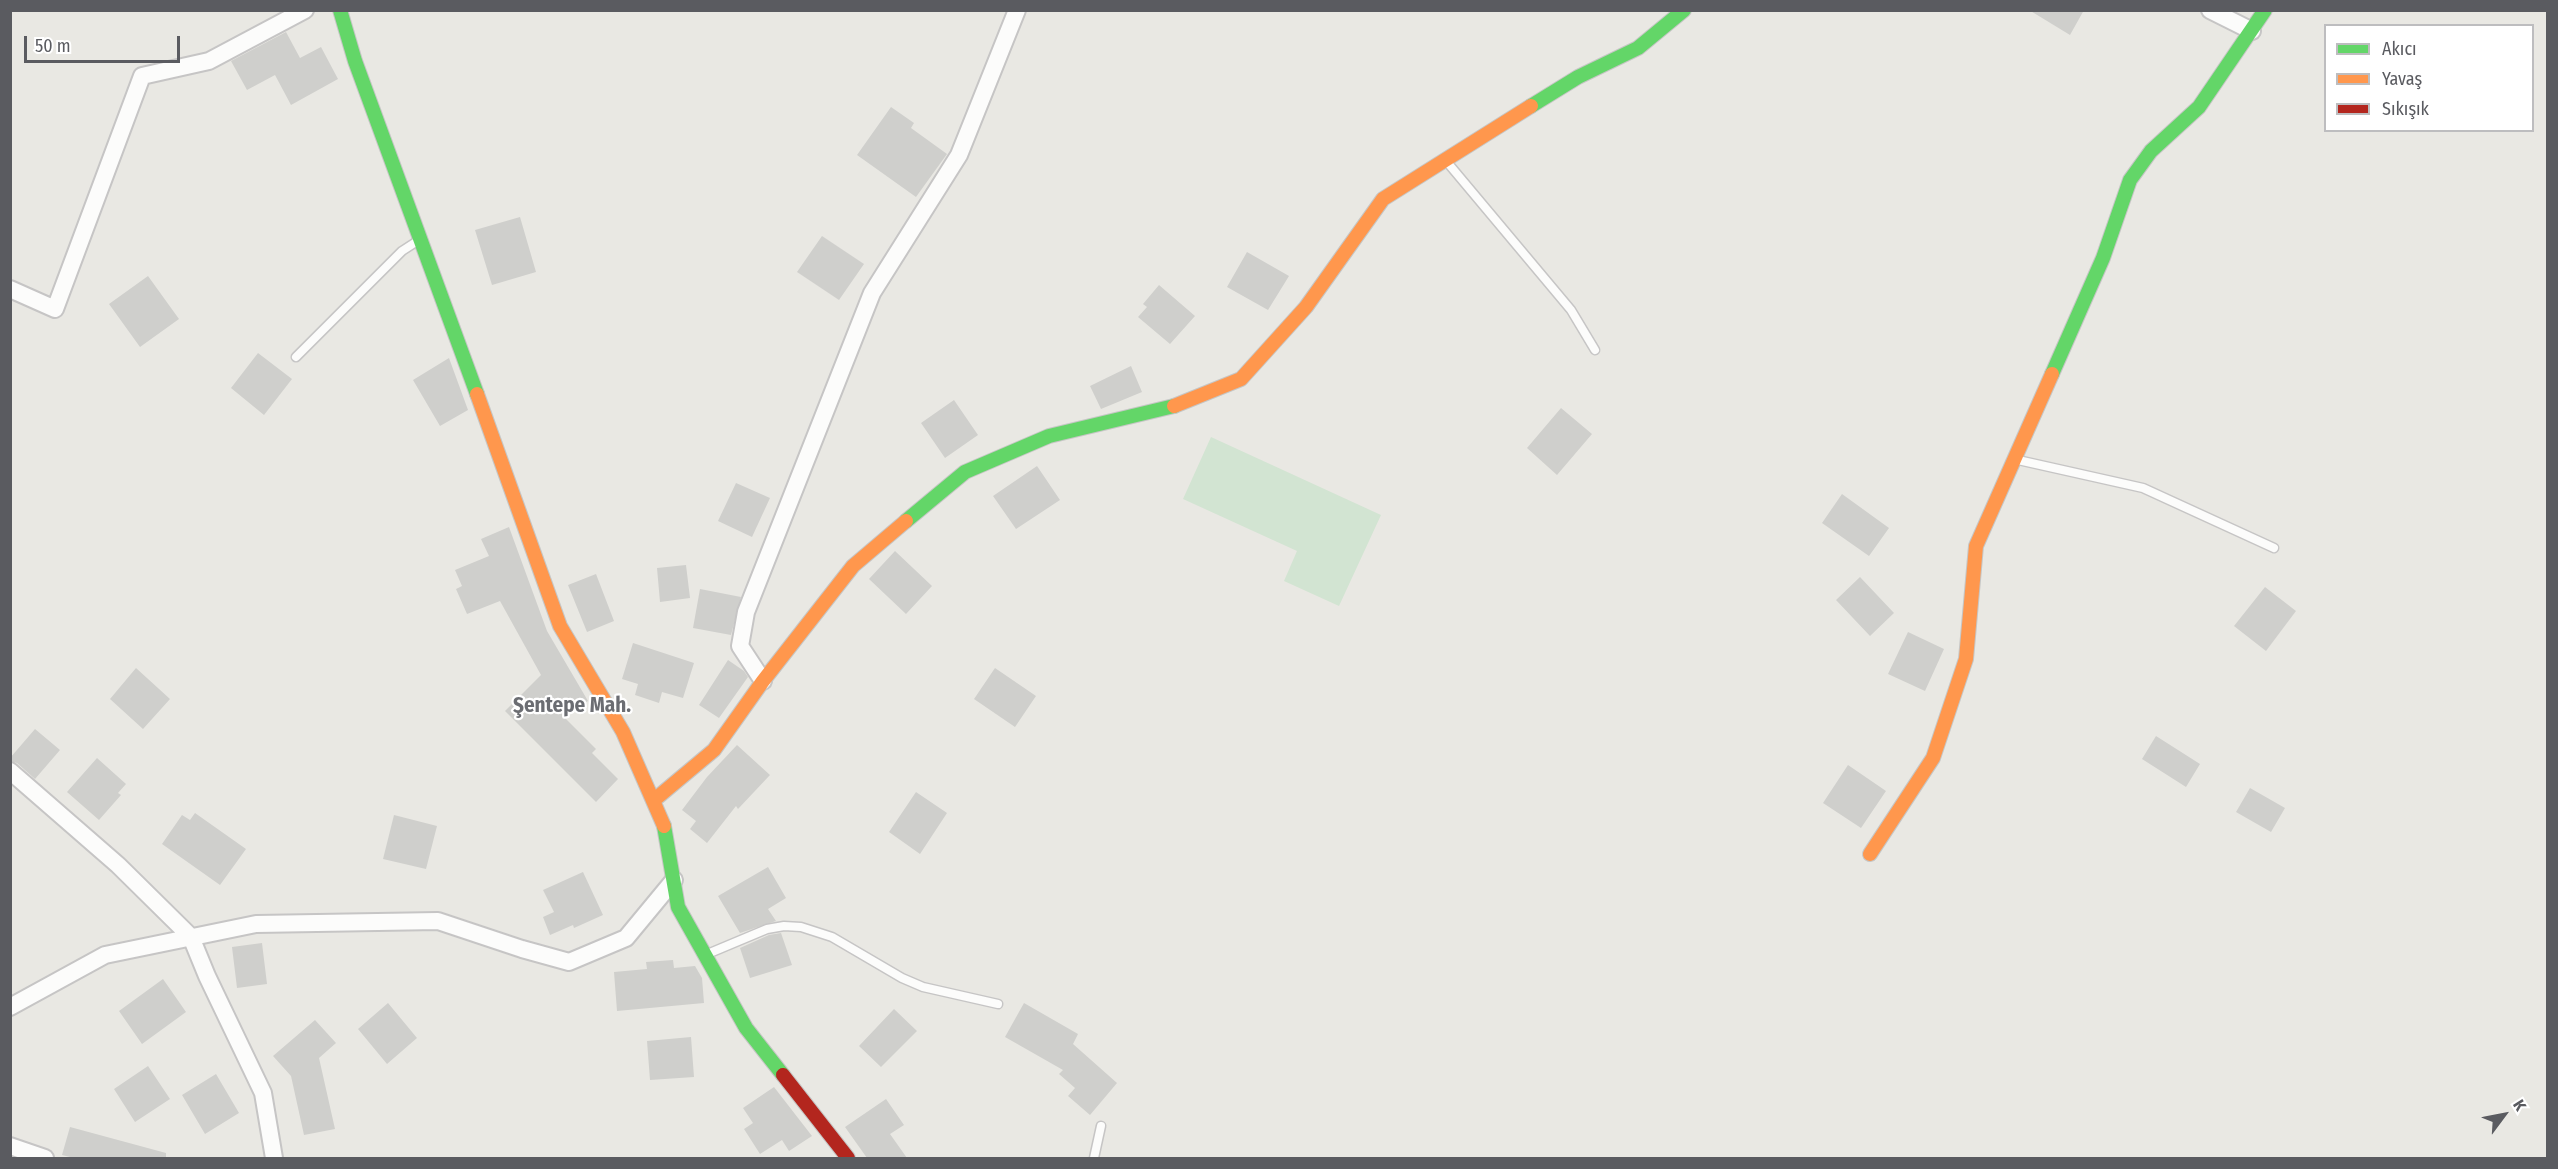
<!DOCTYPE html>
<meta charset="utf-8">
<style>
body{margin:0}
#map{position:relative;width:2558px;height:1169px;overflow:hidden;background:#e9e8e3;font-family:"Fira Sans Condensed",sans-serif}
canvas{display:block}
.frame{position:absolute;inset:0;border:12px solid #5a5b60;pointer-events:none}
.legend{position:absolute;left:2324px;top:24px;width:210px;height:108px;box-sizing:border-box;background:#fff;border:2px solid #bdbdbf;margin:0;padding:8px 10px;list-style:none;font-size:18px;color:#5a5b60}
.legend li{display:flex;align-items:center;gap:12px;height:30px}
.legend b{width:30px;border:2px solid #bdbdbf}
.north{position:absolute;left:2474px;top:1085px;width:60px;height:60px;-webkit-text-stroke:4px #fff;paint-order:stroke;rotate:58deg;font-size:16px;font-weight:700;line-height:24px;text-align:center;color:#5a5b60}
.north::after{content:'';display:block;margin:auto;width:21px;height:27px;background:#5a5b60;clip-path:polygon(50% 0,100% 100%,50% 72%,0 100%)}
.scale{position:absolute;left:24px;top:36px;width:156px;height:27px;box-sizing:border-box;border:3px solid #5a5b60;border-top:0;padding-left:8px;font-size:18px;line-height:21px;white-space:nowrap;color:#5a5b60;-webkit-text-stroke:4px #fff;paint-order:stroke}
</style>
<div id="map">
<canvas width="2558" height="1169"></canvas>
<div class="frame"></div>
<ul class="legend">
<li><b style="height:8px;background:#63d668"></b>Akıcı</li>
<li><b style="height:8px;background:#ff974d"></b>Yavaş</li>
<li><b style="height:8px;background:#b3261e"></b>Sıkışık</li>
</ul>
<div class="north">K</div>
<div class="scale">50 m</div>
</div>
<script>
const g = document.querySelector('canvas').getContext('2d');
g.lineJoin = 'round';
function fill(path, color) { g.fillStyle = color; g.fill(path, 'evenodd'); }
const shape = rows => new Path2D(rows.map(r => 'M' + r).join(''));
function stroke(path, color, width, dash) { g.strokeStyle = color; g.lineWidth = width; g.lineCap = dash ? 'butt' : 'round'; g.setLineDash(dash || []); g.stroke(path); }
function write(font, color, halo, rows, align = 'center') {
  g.font = font + ' "Fira Sans Condensed",sans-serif'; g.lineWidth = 4.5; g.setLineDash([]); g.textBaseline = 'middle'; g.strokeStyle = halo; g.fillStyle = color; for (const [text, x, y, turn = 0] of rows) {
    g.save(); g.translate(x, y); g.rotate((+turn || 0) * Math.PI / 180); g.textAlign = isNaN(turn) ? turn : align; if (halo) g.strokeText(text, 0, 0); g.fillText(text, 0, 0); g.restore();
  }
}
const green = shape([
 [1211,437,1381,515,1339,606,1284,581,1297,551,1183,499]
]);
const building = shape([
 [2029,10,2084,10,2070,35],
 [286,32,300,58,321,47,338,79,291,105,275,75,247,90,231,61],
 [891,107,914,123,911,128,947,154,916,197,857,155],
 [520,217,536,272,492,285,475,230],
 [822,236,864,264,839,300,797,272],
 [1247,252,1289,276,1268,310,1227,287],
 [148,276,179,319,140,347,109,304],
 [1159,285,1195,316,1170,344,1138,317,1147,307,1143,304],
 [258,353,292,379,264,415,231,388],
 [449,358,468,410,440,426,413,380],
 [1131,366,1142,392,1101,409,1090,386],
 [954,400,978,435,945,458,921,423],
 [1561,408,1592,434,1557,475,1527,448],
 [1037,466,1060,500,1016,529,993,496],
 [736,483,770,498,752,537,718,521],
 [1842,494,1889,528,1869,556,1822,523],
 [509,527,547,631,588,701,562,715,596,749,592,753,618,779,596,802,505,711,541,675,500,601,467,614,456,589,462,586,455,570,489,556,481,539],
 [895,551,932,586,906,614,869,579],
 [686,565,690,598,660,602,657,568],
 [596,574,614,621,587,632,568,585],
 [1860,577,1894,613,1870,636,1836,600],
 [2265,587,2296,611,2266,651,2234,626],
 [700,589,741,597,731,635,693,628],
 [1908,632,1944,649,1925,691,1888,674],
 [633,643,694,663,683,698,662,692,659,703,635,695,638,684,622,679],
 [728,660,744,671,748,677,719,718,699,705],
 [136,668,170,699,143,729,110,699],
 [995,668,1036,696,1015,727,974,699],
 [35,729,60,750,35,779,17,763,10,761,10,758],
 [2156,736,2200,764,2186,787,2142,759],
 [737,745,770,775,738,809,736,806,707,843,690,829,696,821,682,810,707,777],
 [97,758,126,784,118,793,121,795,99,820,67,792],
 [1848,765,1886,791,1861,828,1823,803],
 [2250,788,2285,808,2271,832,2236,812],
 [916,792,947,813,920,854,889,832],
 [195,813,246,849,220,885,162,844,182,815,190,820],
 [394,815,437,826,426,869,383,859],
 [768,867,786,898,768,909,776,921,740,933,718,896],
 [583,872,603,915,574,928,573,925,550,935,543,917,554,912,543,890],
 [781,933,792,965,750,978,740,948,769,935],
 [262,943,267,984,237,988,232,947],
 [673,960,674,968,695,966,702,978,704,1003,617,1011,614,972,647,969,646,962],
 [163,979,186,1012,142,1044,119,1011],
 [388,1003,417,1038,387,1064,358,1029],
 [1024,1003,1078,1034,1073,1044,1117,1083,1090,1115,1068,1096,1075,1088,1059,1074,1063,1070,1005,1037],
 [894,1009,917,1031,881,1067,859,1046],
 [315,1020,336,1043,319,1058,335,1129,304,1135,291,1076,273,1056],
 [691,1037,694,1077,650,1080,647,1041],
 [148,1066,170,1099,135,1122,114,1089],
 [216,1074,239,1113,205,1134,182,1095],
 [774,1087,812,1136,789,1151,782,1140,760,1154,744,1129,753,1123,743,1108],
 [886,1099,904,1125,890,1134,907,1158,867,1158,845,1127],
 [70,1127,166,1153,166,1158,74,1158,62,1155]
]);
const lane = shape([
 [1447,162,1571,310,1595,350],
 [296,357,402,251,419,240],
 [2018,460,2143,488,2274,548],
 [705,955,767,929,784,926,801,927,832,937,902,978,923,987,998,1004],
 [1094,1158,1101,1126]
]);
const street = shape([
 [2210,10,2252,31],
 [10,289,55,309,142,76,209,61,305,10],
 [763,681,740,646,746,612,872,293,959,155,1017,10],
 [10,771,118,865,191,937,207,976,263,1093,274,1158],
 [10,1007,105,955,256,924,438,921,522,949,569,962,626,938,674,880],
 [10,1146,45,1158]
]);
const fast = shape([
 [340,10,355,61,477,394],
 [1531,106,1578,77,1638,48,1684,10],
 [2052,374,2103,258,2130,180,2151,151,2199,107,2265,10],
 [906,521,965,472,1049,436,1174,406],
 [664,826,678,907,746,1028,783,1075]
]);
const slow = shape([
 [477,394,560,626,623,732,664,826],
 [1174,406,1241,379,1306,307,1383,199,1531,106],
 [653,801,714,750,763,681,853,566,906,521],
 [1870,854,1933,758,1966,659,1976,546,2052,374]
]);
const jam = shape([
 [783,1075,848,1158]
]);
const districtNames = [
 ["Şentepe Mah.",572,706]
];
fill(green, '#d2e4d2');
fill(building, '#cfcfcc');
stroke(lane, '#c6c5c5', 11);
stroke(street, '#c6c5c5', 20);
stroke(fast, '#c6c6c5', 16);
stroke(slow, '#c6c6c5', 16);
stroke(jam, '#c6c6c5', 16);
stroke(lane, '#fcfcfb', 8);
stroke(street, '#fcfcfb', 16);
stroke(fast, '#63d668', 14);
stroke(slow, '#ff974d', 14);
stroke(jam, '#b3261e', 14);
write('bold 21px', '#6b6d72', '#fff', districtNames);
</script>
